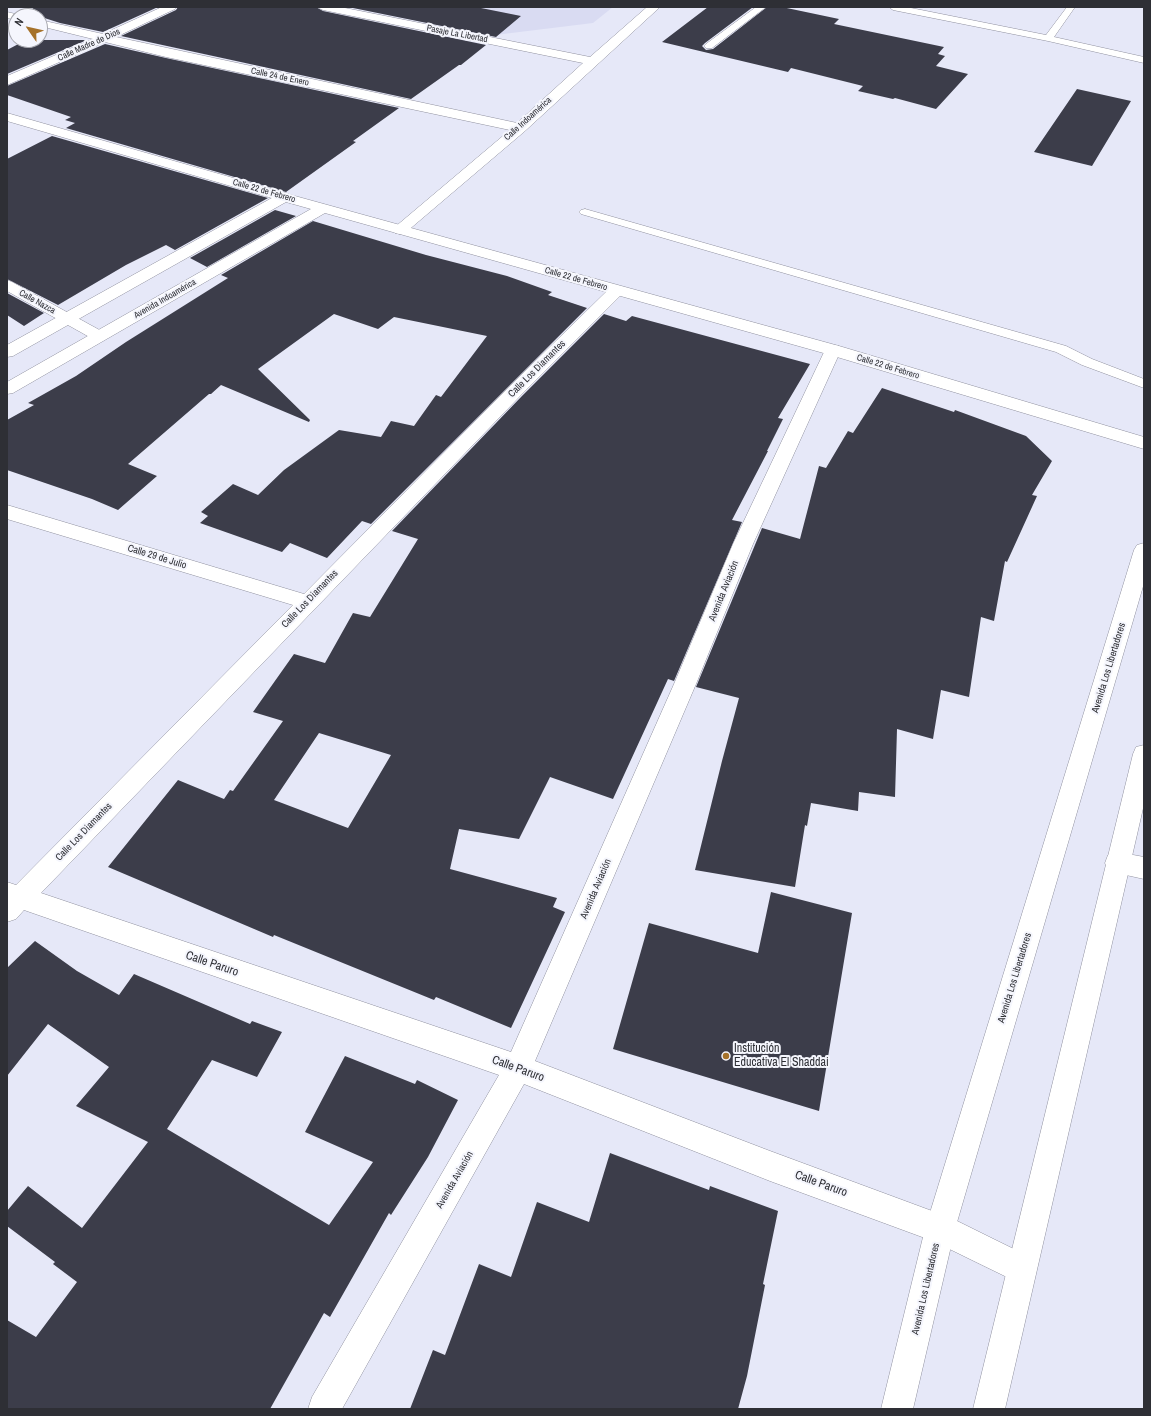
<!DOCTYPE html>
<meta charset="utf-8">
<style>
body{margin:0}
#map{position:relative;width:1151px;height:1416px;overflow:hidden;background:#e6e8f8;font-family:"Archivo Narrow",sans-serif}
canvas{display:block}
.frame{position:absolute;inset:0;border:8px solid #2e2f35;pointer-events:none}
.north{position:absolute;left:8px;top:8px;width:40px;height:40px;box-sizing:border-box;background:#f5f6fd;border:1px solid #a5a6ad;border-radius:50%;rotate:304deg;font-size:11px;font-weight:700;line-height:16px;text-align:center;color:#2e2f35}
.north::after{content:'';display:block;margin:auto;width:14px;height:18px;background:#a6722a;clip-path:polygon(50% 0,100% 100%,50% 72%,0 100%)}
</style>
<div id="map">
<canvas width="1151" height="1416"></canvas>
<div class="frame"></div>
<div class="north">N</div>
</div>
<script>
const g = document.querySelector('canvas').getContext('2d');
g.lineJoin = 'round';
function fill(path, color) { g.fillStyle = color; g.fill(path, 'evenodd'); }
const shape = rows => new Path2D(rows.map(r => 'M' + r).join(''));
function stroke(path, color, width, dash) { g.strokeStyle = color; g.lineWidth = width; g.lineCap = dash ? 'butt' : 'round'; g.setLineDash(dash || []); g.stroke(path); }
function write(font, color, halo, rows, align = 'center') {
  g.font = font + ' "Archivo Narrow",sans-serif'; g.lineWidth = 4; g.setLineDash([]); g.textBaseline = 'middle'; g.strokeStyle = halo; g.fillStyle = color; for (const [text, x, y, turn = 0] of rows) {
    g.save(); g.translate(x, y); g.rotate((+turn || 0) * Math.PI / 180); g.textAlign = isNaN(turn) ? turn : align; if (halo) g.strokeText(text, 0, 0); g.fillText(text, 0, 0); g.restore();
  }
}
const built = shape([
 [356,7,613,7,593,23,495,35]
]);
const building = shape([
 [33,7,158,7,103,32,60,23,32,14],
 [178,7,316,7,323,11,486,45,461,65,459,65,411,99,121,36,176,10],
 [348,7,476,7,521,16,496,37],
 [708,7,753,7,705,43,702,46,706,50,713,49,767,7,782,7,839,19,834,24,944,47,938,54,945,56,936,66,968,74,936,109,895,98,893,99,858,91,863,86,791,68,788,72,662,42],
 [26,40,87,40,7,74,7,50],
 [105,44,166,58,399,108,353,141,356,142,286,192,66,128,75,123,65,120,71,117,7,95,7,86],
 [1077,89,1131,101,1092,166,1034,152],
 [52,136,268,198,175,250,166,245,126,265,58,305,7,279,7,159],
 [275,210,296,216,207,267,190,258],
 [313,221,426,255,507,276,552,292,548,295,587,308,371,524,362,521,327,558,290,543,282,552,200,523,208,516,201,512,233,484,258,495,284,470,339,430,381,437,391,421,414,426,436,395,441,397,487,336,394,317,378,329,334,314,258,369,310,420,309,422,221,385,211,394,209,394,128,464,157,476,118,510,92,499,7,470,7,420,34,405,28,403,76,376,126,342,228,278,221,275],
 [7,293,44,313,24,326,7,315],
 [604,314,626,321,632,316,810,364,778,418,783,419,767,451,768,451,732,520,742,522,674,681,668,679,613,799,550,777,519,839,459,829,450,869,557,898,553,907,565,912,511,1028,436,997,434,1000,274,935,273,937,108,867,178,780,224,799,230,790,233,791,283,721,253,712,294,654,325,663,353,613,370,617,418,539,392,531,522,396],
 [319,733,391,755,348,828,274,800],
 [882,388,954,412,955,410,1026,436,1052,461,1032,495,1037,496,1007,562,1005,561,994,621,981,617,969,697,941,690,933,739,897,729,895,797,859,792,858,811,811,803,807,826,805,825,795,887,695,870,722,761,739,698,696,687,762,528,800,539,819,466,826,468,848,431,853,433],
 [771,892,852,913,819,1111,613,1049,649,923,758,953],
 [35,941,77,971,119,995,134,974,250,1024,252,1021,282,1032,257,1077,212,1060,167,1129,329,1225,373,1162,305,1132,345,1056,415,1084,417,1080,458,1100,428,1157,391,1215,389,1213,330,1317,324,1313,270,1409,7,1409,7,1320,36,1337,77,1282,53,1264,55,1262,7,1226,7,1211,28,1186,82,1228,148,1142,76,1106,109,1067,48,1024,7,1076,7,968],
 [610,1153,709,1190,710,1186,778,1211,763,1284,765,1285,747,1376,738,1409,410,1409,433,1350,445,1355,479,1264,511,1277,537,1202,589,1222]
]);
const lane = shape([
 [756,7,766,7,712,48,706,48,704,46,706,44,756,7],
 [889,7,906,7,1046,35,1067,7,1075,7,1054,37,1144,57,1144,63,1048,41,893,10,889,7],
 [585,209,1066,346,1092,359,1144,379,1144,388,1082,365,1056,352,581,214,579,212,581,210,585,209]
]);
const street = shape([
 [162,7,177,7,175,9,116,37,517,123,583,63,323,10,317,7,340,7,590,57,647,7,660,7,525,131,405,233,400,234,395,233,393,230,395,227,510,130,166,57,105,42,7,85,7,76,93,39,40,26,40,20,103,34,162,7],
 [7,12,20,15,21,16,16,16,16,20,7,18,7,12],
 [7,113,289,194,291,197,289,200,284,201,279,200,7,121,7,113],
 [7,280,12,282,105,333,107,336,105,339,99,341,93,339,7,291,7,280],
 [616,286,622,288,624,291,622,294,521,395,41,893,511,1052,674,684,733,544,825,350,827,346,833,345,839,346,841,350,753,544,696,684,535,1061,770,1151,951,1218,1032,1258,1036,1269,1032,1280,1021,1284,933,1241,770,1181,524,1084,342,1409,308,1409,312,1397,499,1075,24,910,16,919,7,922,7,882,16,885,293,605,7,519,7,505,304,594,509,387,610,288,616,286],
 [1117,852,1144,857,1144,879,1108,871,1105,863,1108,855,1117,852]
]);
const secondary = shape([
 [284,193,839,346,1144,437,1144,449,827,354,325,213,13,393,7,394,7,382,311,209,286,202,13,356,7,357,7,345,279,194,284,193]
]);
const highway = shape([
 [1144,543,1144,583,955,1229,913,1409,881,1409,925,1229,1134,550,1137,545,1144,543],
 [1144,745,1144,804,1005,1409,973,1409,1133,754,1136,747,1144,745]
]);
const markers = [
 [726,1056,4,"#a6722a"]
];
const farStreetnames = [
 ["Pasaje La Libertad",457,34,11],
 ["Calle Madre de Dios",89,45,-24],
 ["Calle 24 de Enero",280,77,12],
 ["Calle Indoamérica",528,119,-42],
 ["Calle 22 de Febrero",264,191,16],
 ["Calle 22 de Febrero",576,279,16],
 ["Avenida Indoamérica",165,299,-30],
 ["Calle Nazca",37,302,29],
 ["Calle 22 de Febrero",888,367,17]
];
const streetNames = [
 ["Calle Los Diamantes",537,369,-45],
 ["Calle 29 de Julio",157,557,17],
 ["Avenida Aviación",724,591,-68],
 ["Calle Los Diamantes",310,599,-46],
 ["Avenida Los Libertadores",1109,668,-73],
 ["Calle Los Diamantes",84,832,-46],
 ["Avenida Aviación",596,889,-67],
 ["Avenida Los Libertadores",1015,978,-73],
 ["Avenida Aviación",455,1180,-60],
 ["Avenida Los Libertadores",926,1289,-77]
];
const nearStreetnames = [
 ["Calle Paruro",212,964,19],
 ["Calle Paruro",518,1069,20],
 ["Calle Paruro",821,1184,20]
];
const nearPoinames = [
 ["Institución",734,1049],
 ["Educativa El Shaddai",734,1063]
];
fill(built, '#d9dbf2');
fill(building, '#3c3d4a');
stroke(lane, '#90919f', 1);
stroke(street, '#90919f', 1);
stroke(secondary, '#90919f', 1);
stroke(highway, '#90919f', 1);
fill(lane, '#fff');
fill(street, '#fff');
fill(secondary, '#fff');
fill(highway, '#fff');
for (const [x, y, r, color] of markers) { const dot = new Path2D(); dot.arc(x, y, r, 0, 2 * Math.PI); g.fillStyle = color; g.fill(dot); stroke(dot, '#f5f6fd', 1.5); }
write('9px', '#2e2f35', '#f5f6fd', farStreetnames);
write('10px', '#2e2f35', '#f5f6fd', streetNames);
write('12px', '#2e2f35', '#f5f6fd', nearStreetnames);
write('12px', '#2e2f35', '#f5f6fd', nearPoinames, 'left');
</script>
